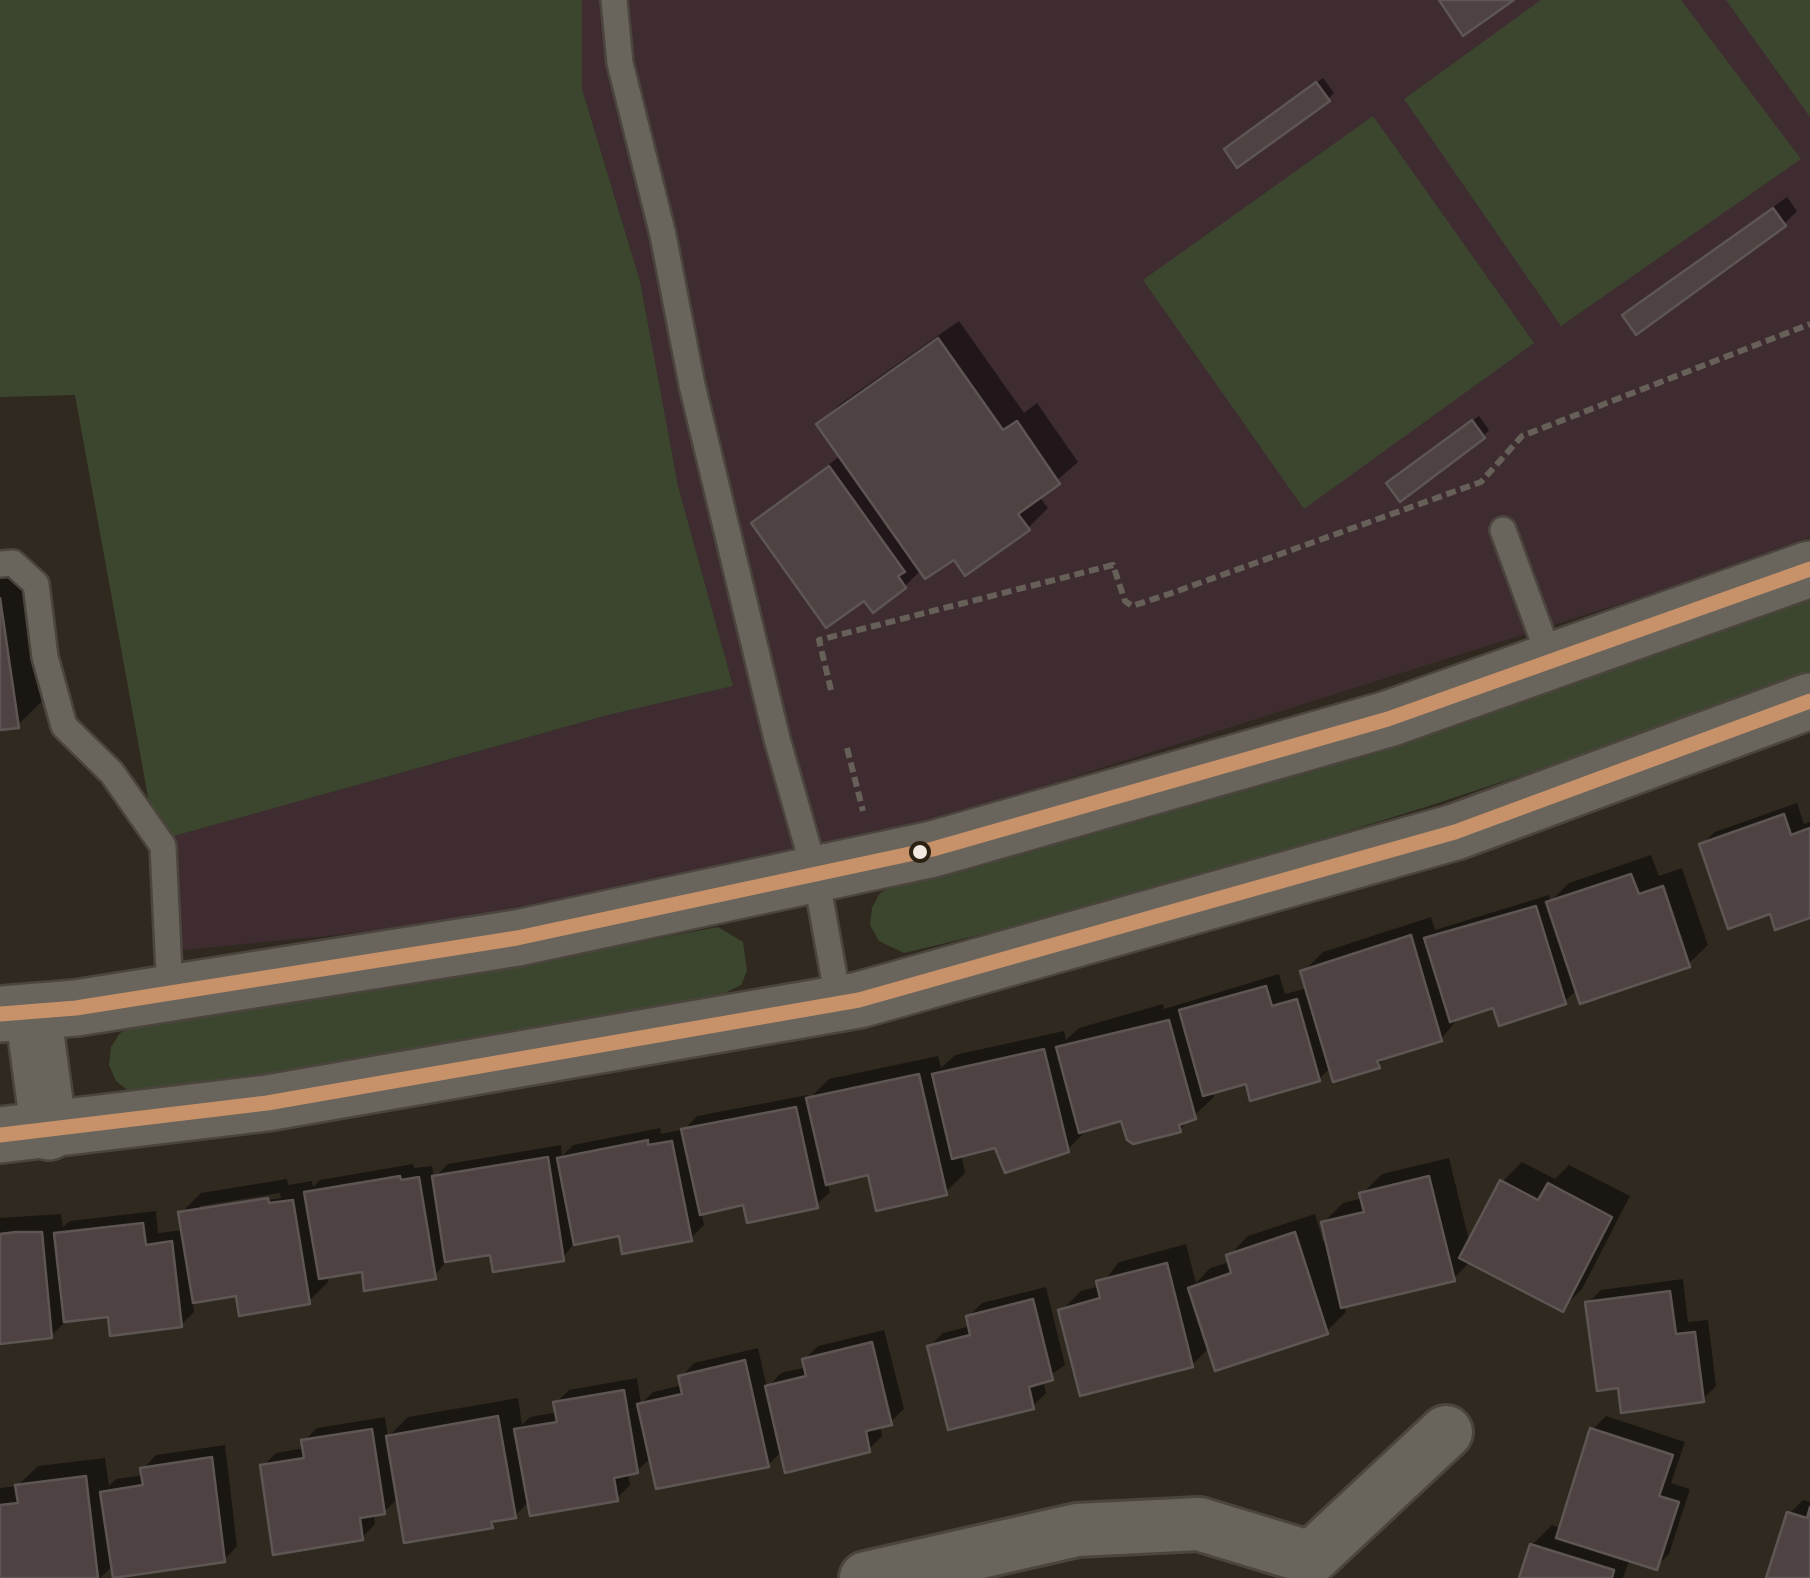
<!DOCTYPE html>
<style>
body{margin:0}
canvas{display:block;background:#302920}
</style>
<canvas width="1810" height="1578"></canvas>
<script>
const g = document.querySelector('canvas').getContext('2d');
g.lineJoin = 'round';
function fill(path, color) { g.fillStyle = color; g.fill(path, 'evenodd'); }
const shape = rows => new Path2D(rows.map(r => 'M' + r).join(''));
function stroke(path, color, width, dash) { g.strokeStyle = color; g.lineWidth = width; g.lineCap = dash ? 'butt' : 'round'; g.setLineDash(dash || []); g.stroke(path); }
const commercial = shape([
 [582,0,1810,0,1810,537,1651,594,950,816,510,912,418,927,163,952,156,841,608,715,733,686,678,487,640,281,582,89]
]);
const green = shape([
 [0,0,582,0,582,89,640,281,678,486,733,686,608,715,156,841,75,395,0,397],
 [1541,0,1681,0,1801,159,1561,326,1404,99],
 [1726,0,1810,0,1810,117],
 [1373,116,1534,343,1304,509,1143,280],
 [1810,596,1810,672,1678,723,1435,804,1173,885,1033,922,904,953,879,941,870,925,872,908,880,893,895,885,1156,816,1413,737],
 [718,927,743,942,747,971,741,985,715,998,418,1053,144,1094,130,1092,116,1081,109,1065,111,1047,120,1033,133,1027,425,983]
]);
const shadow = shape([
 [1323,78,1334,93,1328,99,1233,143],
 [1787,197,1797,211,1784,224,1625,315],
 [959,321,1024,413,1037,403,1078,462,1039,496,1048,508,1028,528,921,570,905,586,865,597,755,523,841,455,819,424,839,405],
 [1479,416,1489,430,1483,436,1395,478],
 [27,574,43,700,17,726,0,728,0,577],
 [1797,803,1804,824,1810,822,1810,916,1771,911,1701,845,1715,832],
 [1651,855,1659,876,1682,868,1708,945,1688,964,1578,989,1565,1001,1494,1005,1460,1016,1441,1039,1389,1055,1378,1065,1331,1067,1319,1079,1248,1081,1212,1091,1214,1097,1180,1129,1123,1118,1087,1130,1067,1150,996,1145,961,1154,965,1173,945,1193,870,1172,827,1182,830,1192,816,1205,745,1202,701,1212,704,1225,691,1238,621,1233,575,1242,562,1259,493,1252,447,1260,434,1277,364,1269,327,1275,328,1282,308,1302,238,1293,193,1301,194,1312,181,1325,110,1315,68,1319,51,1336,0,1341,0,1218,61,1214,63,1227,70,1221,156,1211,158,1233,184,1230,181,1213,201,1193,287,1179,288,1185,312,1181,313,1187,320,1180,413,1164,414,1168,432,1166,434,1178,448,1164,561,1145,562,1156,573,1145,660,1128,661,1134,685,1129,697,1116,808,1095,809,1099,829,1079,938,1056,941,1068,955,1055,1064,1031,1066,1040,1079,1028,1163,1004,1164,1009,1279,974,1285,994,1308,988,1303,972,1323,952,1431,917,1435,930,1549,895,1551,901,1569,883],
 [280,1193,281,1198,200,1211,200,1206],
 [1449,1158,1470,1244,1502,1182,1522,1162,1555,1179,1569,1165,1630,1196,1582,1289,1562,1309,1471,1261,1454,1278,1344,1305,1346,1312,1326,1332,1210,1347,1192,1365,1061,1311,1081,1291,1100,1286,1119,1262,1186,1244,1196,1283,1210,1268,1230,1262,1229,1256,1248,1236,1315,1214,1323,1241,1327,1240,1323,1223,1343,1203,1363,1198,1362,1194,1382,1174],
 [1683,1279,1688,1322,1708,1320,1716,1386,1703,1399,1620,1385,1588,1303,1601,1290],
 [1046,1287,1065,1365,1043,1380,1046,1393,1033,1406,930,1346,943,1333,971,1326,969,1316,982,1303],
 [884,1330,904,1409,890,1422,880,1425,882,1436,869,1449,783,1450,768,1465,652,1457,637,1471,628,1473,630,1485,617,1498,529,1501,515,1516,499,1518,492,1525,399,1497,384,1512,374,1513,375,1524,362,1538,263,1466,276,1453,305,1448,304,1441,317,1428,385,1417,388,1437,408,1417,518,1398,522,1425,530,1417,558,1412,556,1403,569,1390,637,1378,641,1404,653,1392,683,1385,681,1377,694,1363,758,1348,767,1388,781,1373,807,1367,805,1359,818,1346],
 [1606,1416,1685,1442,1671,1483,1690,1489,1669,1554,1656,1567,1630,1559,1623,1578,1521,1578,1532,1545,1552,1525,1561,1528,1593,1429],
 [225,1445,237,1546,224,1560,114,1565,100,1578,0,1578,0,1488,17,1486,38,1466,105,1458,109,1486,116,1479,144,1475,143,1469,156,1455],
 [1803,1500,1810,1502,1810,1578,1768,1578,1790,1513]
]);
const building = shape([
 [1439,0,1514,0,1463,36,1439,0],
 [1316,82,1330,101,1237,168,1224,149,1316,82],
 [1773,208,1786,226,1636,335,1622,315,1773,208],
 [938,338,1003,430,1017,421,1060,484,1018,514,1030,530,965,576,954,560,925,579,816,424,938,338],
 [1472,420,1485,438,1400,502,1386,483,1472,420],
 [829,466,905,572,898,576,906,588,873,613,864,601,826,628,751,523,829,466],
 [0,598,19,728,0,730,0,598],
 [1784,814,1791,835,1810,828,1810,918,1775,930,1770,914,1728,929,1699,844,1784,814],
 [1631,874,1639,894,1663,886,1690,967,1580,1004,1546,902,1631,874],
 [1536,906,1566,1004,1499,1026,1493,1008,1450,1022,1424,938,1536,906],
 [1411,935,1442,1041,1377,1061,1380,1068,1333,1082,1300,971,1411,935],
 [1266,986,1272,1006,1297,999,1320,1081,1250,1101,1246,1084,1203,1096,1179,1010,1266,986],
 [1169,1020,1196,1119,1179,1125,1181,1132,1133,1144,1127,1140,1121,1121,1079,1133,1056,1047,1169,1020],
 [1044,1049,1069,1152,1005,1173,995,1148,952,1159,932,1074,1044,1049],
 [919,1074,947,1195,876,1211,868,1175,826,1185,806,1098,919,1074],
 [796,1107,818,1208,747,1223,743,1205,700,1215,681,1129,796,1107],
 [648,1140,648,1145,672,1141,692,1241,622,1254,619,1236,574,1245,557,1158,648,1140],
 [548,1157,564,1261,493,1272,490,1255,445,1262,432,1176,548,1157],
 [400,1176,401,1180,419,1177,436,1279,364,1291,362,1272,319,1279,304,1192,400,1176],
 [1429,1176,1455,1281,1341,1308,1321,1222,1364,1212,1359,1193,1429,1176],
 [1500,1180,1538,1200,1548,1183,1612,1217,1563,1312,1459,1258,1500,1180],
 [268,1198,269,1203,293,1200,310,1304,239,1316,236,1296,193,1303,178,1212,268,1198],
 [143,1223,146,1245,172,1241,182,1327,110,1336,108,1317,64,1322,54,1233,143,1223],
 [16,1232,42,1232,52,1338,0,1344,0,1234,16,1232],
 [1295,1232,1328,1334,1215,1371,1188,1288,1231,1273,1226,1255,1295,1232],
 [1167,1263,1193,1367,1080,1396,1058,1310,1100,1298,1096,1281,1167,1263],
 [1670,1291,1676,1334,1695,1332,1704,1402,1621,1413,1618,1388,1597,1391,1585,1302,1670,1291],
 [1033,1299,1053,1380,1029,1387,1034,1409,948,1430,927,1346,970,1335,966,1316,1033,1299],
 [872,1342,892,1425,866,1431,870,1452,785,1473,765,1386,806,1376,802,1359,872,1342],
 [745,1360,769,1467,656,1489,637,1404,682,1394,678,1376,745,1360],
 [624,1390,638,1473,614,1478,618,1501,530,1516,514,1429,557,1422,553,1402,624,1390],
 [498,1416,516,1518,491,1522,493,1528,404,1543,386,1436,498,1416],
 [1590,1428,1673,1455,1659,1496,1679,1502,1657,1570,1556,1538,1590,1428],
 [372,1429,385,1514,360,1518,363,1540,273,1555,260,1465,304,1458,301,1440,372,1429],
 [212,1457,225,1562,113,1578,100,1492,143,1485,140,1468,212,1457],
 [86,1476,98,1578,0,1578,0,1505,18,1503,15,1485,86,1476],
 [1810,1507,1810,1578,1766,1578,1787,1512,1807,1518,1810,1507],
 [1530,1544,1614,1570,1612,1578,1519,1578,1530,1544]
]);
const path = shape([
 [831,690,819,640,1113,565,1125,601,1132,606,1169,594,1481,482,1522,436,1810,324],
 [847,748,863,811]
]);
const service = shape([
 [614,0,620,63,663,235,692,385,777,739,816,876,839,1004],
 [1503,530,1552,664],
 [0,564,13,563,36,584,45,657,64,726,112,773,163,846,170,994]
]);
const minor = shape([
 [866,1578,1077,1530,1199,1524,1311,1558,1446,1432]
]);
const tertiary = shape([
 [33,1012,49,1132],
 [0,1014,76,1008,517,938,933,849,1388,719,1810,569],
 [0,1135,267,1103,859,1000,1455,832,1810,701]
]);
const bus1 = shape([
 [0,1014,76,1008,517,938,933,849,1388,719,1810,569],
 [0,1135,267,1103,859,1000,1455,832,1810,701]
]);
const markers = [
 [920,852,9,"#f2eae0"]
];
fill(commercial, '#3e2c31');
fill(green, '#3c462f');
fill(shadow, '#0007');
fill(building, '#4e4342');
stroke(building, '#5e5654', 2.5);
stroke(service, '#4b453e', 30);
stroke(minor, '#4b453e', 58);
stroke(tertiary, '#4b453e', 60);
stroke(path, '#666059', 6, [10, 5]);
stroke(service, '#69645c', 25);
stroke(minor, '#69645c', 52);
stroke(tertiary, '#69645c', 55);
stroke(bus1, '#c7916a', 15);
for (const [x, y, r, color] of markers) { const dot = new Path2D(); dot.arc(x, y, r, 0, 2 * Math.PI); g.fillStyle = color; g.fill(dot); stroke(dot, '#2b2011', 4); }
</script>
